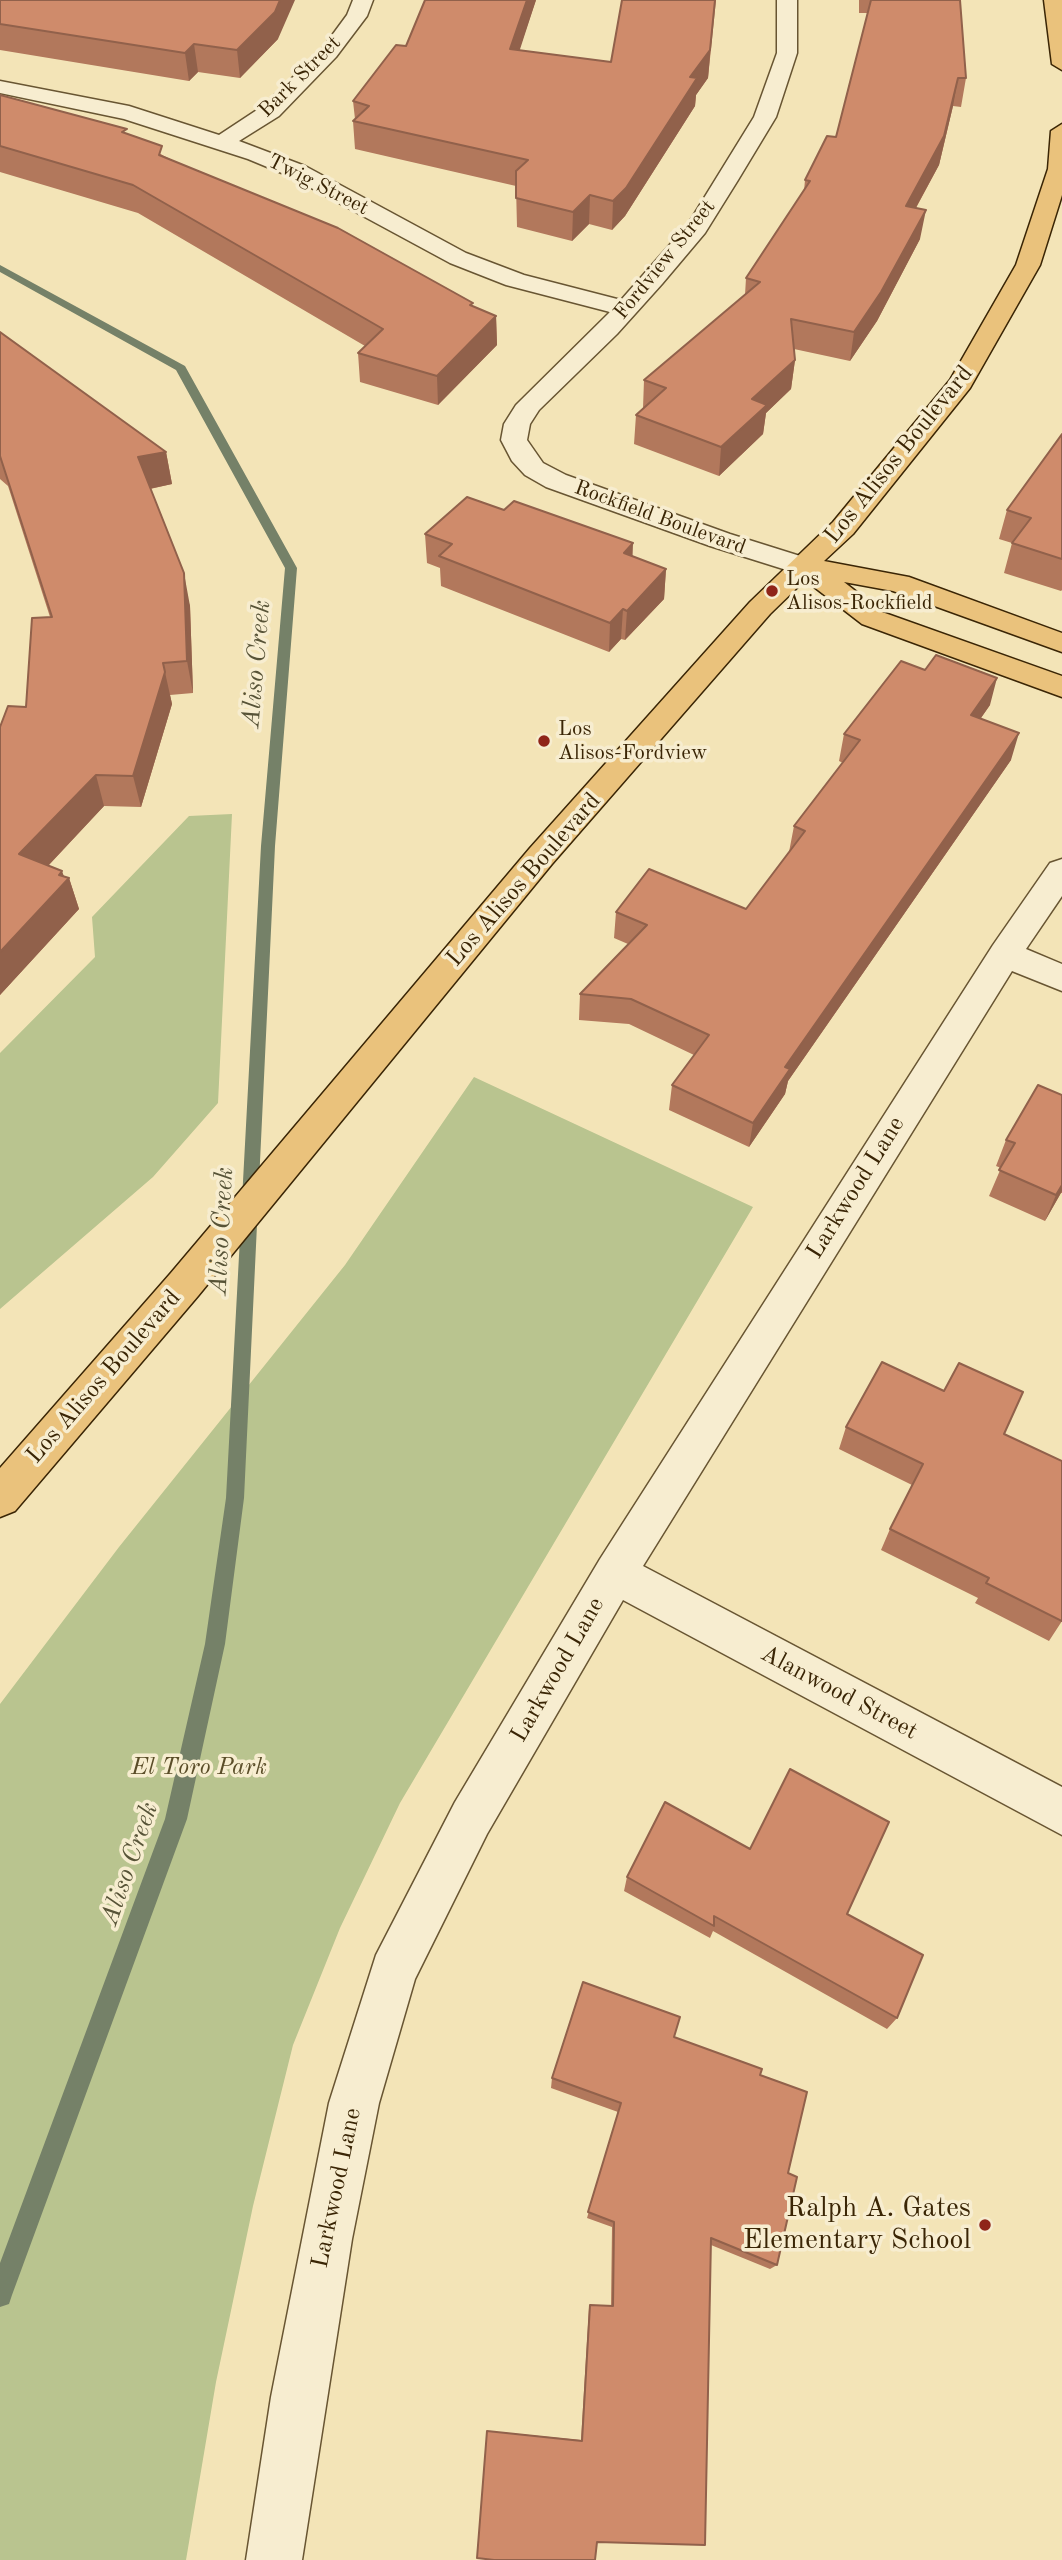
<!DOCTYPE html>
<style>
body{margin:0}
canvas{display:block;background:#f3e4b7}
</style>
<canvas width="1062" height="2560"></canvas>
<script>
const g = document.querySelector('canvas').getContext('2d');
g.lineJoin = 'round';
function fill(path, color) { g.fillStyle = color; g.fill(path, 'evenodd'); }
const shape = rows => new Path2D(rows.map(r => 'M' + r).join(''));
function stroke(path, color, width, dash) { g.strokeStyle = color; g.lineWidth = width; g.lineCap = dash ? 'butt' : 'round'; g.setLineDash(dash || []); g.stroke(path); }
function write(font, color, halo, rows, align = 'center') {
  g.font = font + ' "Old Standard TT",serif'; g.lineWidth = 7; g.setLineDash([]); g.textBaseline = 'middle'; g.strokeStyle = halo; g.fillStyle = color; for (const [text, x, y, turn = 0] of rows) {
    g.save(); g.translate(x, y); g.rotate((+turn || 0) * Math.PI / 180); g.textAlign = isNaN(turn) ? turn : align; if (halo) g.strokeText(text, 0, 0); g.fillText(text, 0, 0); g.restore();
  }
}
const green = shape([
 [232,814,218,1103,153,1177,0,1309,0,1053,95,957,92,917,189,816],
 [474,1077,753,1207,400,1803,340,1928,293,2045,253,2206,216,2382,186,2560,0,2560,0,1704,119,1547,345,1265]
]);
const stream = shape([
 [0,265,185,366,297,568,275,846,244,1498,225,1644,187,1819,12,2295,9,2304,0,2307,0,2263,165,1819,205,1644,226,1498,261,846,285,568,176,370,0,272,0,265]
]);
const minor = shape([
 [353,0,373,0,367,16,336,57,279,116,239,141,305,166,466,253,524,275,621,300,688,224,754,117,777,53,777,0,797,0,797,53,776,117,738,180,705,233,662,284,617,334,539,410,530,424,527,440,543,463,566,475,730,534,816,561,820,567,816,573,806,576,796,573,710,546,546,487,525,475,512,461,501,440,504,424,516,405,610,312,506,285,450,263,289,176,248,159,124,119,0,93,0,81,129,106,219,135,263,106,322,49,347,15,353,0],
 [1062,859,1062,896,1026,949,1062,964,1062,991,1012,971,643,1566,1062,1787,1062,1835,623,1600,487,1834,415,1979,379,2103,352,2239,302,2560,246,2560,271,2397,329,2103,376,1955,455,1802,600,1559,993,945,1050,863,1062,859]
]);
const major = shape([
 [1044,0,1062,0,1062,70,1052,64,1044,0],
 [1062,124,1062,195,1040,265,970,388,853,534,824,561,909,577,1062,633,1062,652,893,591,844,582,882,612,1062,676,1062,697,862,624,805,580,770,614,552,864,198,1296,15,1511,0,1517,0,1468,170,1274,530,848,750,602,833,522,950,380,1016,265,1048,169,1051,131,1062,124]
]);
const wall = shape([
 [0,0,278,39,240,78,198,72,189,81,0,50],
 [536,0,519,50,611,62,622,0,716,0,708,78,696,95,695,106,625,216,612,230,589,224,572,241,517,227,516,186,355,149,353,121,355,119,353,101,406,46],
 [859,0,960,0,966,78,961,107,953,106,939,165,916,208,920,239,877,321,850,361,794,349,795,360,791,389,766,413,763,434,719,476,634,444,636,415,643,408,644,380,745,295,746,278,804,191,805,180,836,137,868,13,859,13],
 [0,95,127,134,164,156,473,307,496,316,497,345,438,405,360,382,358,353,365,346,138,213,0,172],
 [0,332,166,452,172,484,150,489,190,606,193,693,170,695,172,704,141,807,104,806,48,866,64,876,69,878,79,909,0,995,0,727,26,707,50,617,8,486,0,479],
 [1062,434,1062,590,1061,591,1004,573,1012,543,999,539,1007,510],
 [425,534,633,557,666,569,664,599,625,640,621,639,609,652,441,586,440,568,427,563],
 [990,705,981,718,1011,760,788,1081,785,1094,749,1147,669,1110,672,1085,694,1055,629,1024,579,1020,580,994,628,944,614,938,616,912,746,909,789,852,794,826,843,763,839,761,844,734],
 [1062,1095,1062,1193,1061,1193,1045,1221,989,1196,1001,1168,996,1166,1006,1140],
 [846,1427,1004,1434,1062,1621,1049,1641,975,1603,978,1598,881,1550,890,1529,912,1485,839,1449],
 [627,1877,847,1914,897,2018,887,2029,713,1931,710,1938,624,1891],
 [674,2037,760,2075,788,2173,777,2265,770,2269,711,2245,705,2545,487,2431,488,2431,581,2440,589,2308,590,2305,611,2306,612,2227,587,2218,618,2112,551,2088,552,2078]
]);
const shadedWall = shape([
 [280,0,295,0,278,39,240,78,237,50],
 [527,0,536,0,511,77,510,49],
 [715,0,708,78,696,95,695,106,625,216,612,230,613,201,690,77],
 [194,44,198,72,189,81,185,53],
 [958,78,953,106,939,165,901,235,906,206],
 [590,195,589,224,572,241,573,212],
 [926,210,920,239,877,321,850,361,854,332],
 [496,316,497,345,438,405,437,376],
 [795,360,791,389,766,413,763,434,719,476,721,447,752,399],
 [166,452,172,484,144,490,138,457],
 [633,543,632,573,624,553],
 [666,569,664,599,625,640,627,611],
 [184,573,190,606,193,693,187,661],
 [623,609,621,639,609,652,610,623],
 [163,663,172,704,141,807,133,776],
 [997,678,990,705,964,742,971,715],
 [1019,733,1011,760,788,1081,785,1094,749,1147,753,1123,785,1067],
 [96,775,104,806,30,885,19,854],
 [62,871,66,882,69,878,79,909,0,995,0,952],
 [1062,1185,1062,1191,1045,1221,1056,1195]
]);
const building = shape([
 [0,0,280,0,275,12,237,50,194,44,185,53,0,24,0,0],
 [425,0,527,0,510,49,611,62,622,0,715,0,710,50,690,77,697,78,626,188,613,201,590,195,573,212,516,198,516,171,528,160,353,121,369,106,353,101,396,45,406,46,425,0],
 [871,0,960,0,966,78,958,78,944,136,906,206,926,210,881,292,854,332,791,319,795,360,752,399,767,405,721,447,636,415,666,388,644,380,760,282,746,278,810,181,805,180,827,136,836,137,871,0],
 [0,95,127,129,122,132,162,146,159,155,338,228,473,303,470,305,496,316,437,376,358,353,383,329,133,185,0,146,0,95],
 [0,332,166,452,138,457,184,573,187,661,163,663,165,672,133,776,96,775,19,854,62,871,59,875,69,878,0,952,0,727,8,706,26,707,32,618,52,617,0,456,0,332],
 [1062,434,1062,559,1012,543,1031,518,1007,510,1062,434],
 [467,497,504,510,514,501,633,543,624,553,666,569,627,611,623,609,610,623,439,556,452,544,425,534,467,497],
 [936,655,997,678,971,715,1019,733,785,1067,790,1069,753,1123,672,1085,709,1035,631,999,580,994,647,925,616,912,649,869,746,909,805,831,794,826,860,740,844,734,901,661,925,670,936,655],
 [1038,1085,1062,1095,1062,1185,1056,1195,999,1170,1015,1143,1006,1140,1038,1085],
 [882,1362,944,1391,959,1363,1023,1392,1004,1434,1062,1461,1062,1621,986,1583,989,1578,890,1529,923,1464,846,1427,882,1362],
 [790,1769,889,1822,847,1914,923,1955,897,2018,714,1916,714,1926,627,1877,665,1802,750,1849,790,1769],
 [583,1982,680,2017,674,2037,762,2069,760,2075,807,2092,788,2173,797,2177,777,2265,711,2238,705,2545,597,2542,595,2560,494,2560,477,2558,487,2431,582,2441,590,2305,613,2306,614,2222,588,2212,621,2103,552,2078,583,1982]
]);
const markers = [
 [772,591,7,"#8f2418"],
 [544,741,7,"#8f2418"],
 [985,2225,7,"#8f2418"]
];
const farStreetnames = [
 ["Bark Street",300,77,-45],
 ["Twig Street",318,185,27],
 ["Fordview Street",665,260,-51],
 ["Rockfield Boulevard",660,518,20]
];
const farPoinames = [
 ["Los",786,579],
 ["Alisos-Rockfield",786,603],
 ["Los",558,729],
 ["Alisos-Fordview",558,753]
];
const streetNames = [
 ["Los Alisos Boulevard",899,455,-51],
 ["Los Alisos Boulevard",524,880,-49],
 ["Larkwood Lane",856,1188,-58],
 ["Los Alisos Boulevard",104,1377,-49],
 ["Larkwood Lane",558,1670,-60],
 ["Alanwood Street",839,1693,28],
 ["Larkwood Lane",337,2188,-78]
];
const parkNames = [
 ["El Toro Park",199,1768]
];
const waterNames = [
 ["Aliso Creek",257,664,-85],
 ["Aliso Creek",222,1231,-87],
 ["Aliso Creek",130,1864,-71]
];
const nearPoinames = [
 ["Ralph A. Gates",971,2209],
 ["Elementary School",971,2241]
];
fill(green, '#b9c48f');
fill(stream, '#758168');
stroke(minor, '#685532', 3);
stroke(major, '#3a2505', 3);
fill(minor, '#f7edd0');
fill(major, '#eac27c');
fill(wall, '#b2785c');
fill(shadedWall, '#91614b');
fill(building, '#cf8b6b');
stroke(building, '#91614b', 2);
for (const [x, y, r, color] of markers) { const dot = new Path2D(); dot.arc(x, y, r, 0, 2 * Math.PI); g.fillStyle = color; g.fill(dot); stroke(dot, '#f7edd0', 2.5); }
write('21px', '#3a2505', '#f7edd0', farStreetnames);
write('21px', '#3a2505', '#f7edd0', farPoinames, 'left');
write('24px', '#3a2505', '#f7edd0', streetNames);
write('italic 24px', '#5a4d28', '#f7edd0', parkNames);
write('italic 26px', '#575337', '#f7edd0', waterNames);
write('28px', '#3a2505', '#f7edd0', nearPoinames, 'right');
</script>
